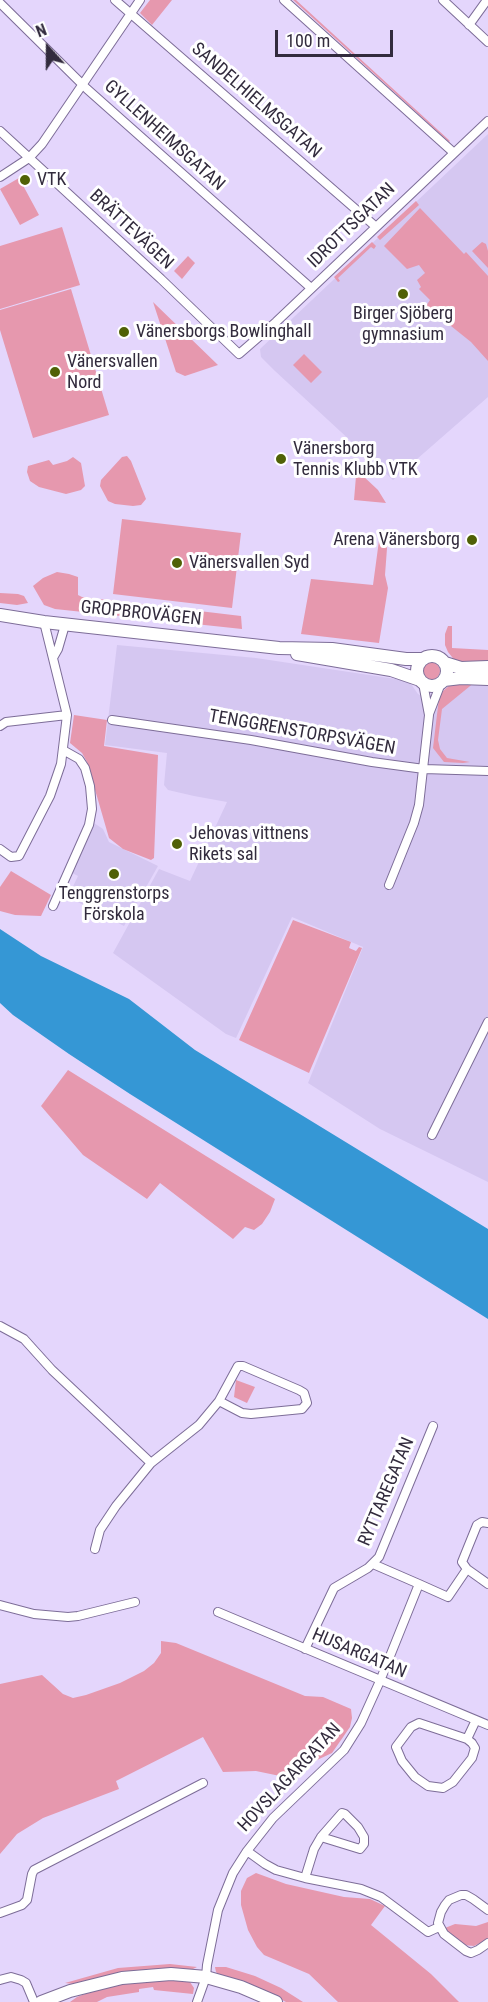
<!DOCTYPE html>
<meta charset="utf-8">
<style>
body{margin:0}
#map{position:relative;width:488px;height:2002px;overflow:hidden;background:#e4d6fc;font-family:"Roboto Condensed",sans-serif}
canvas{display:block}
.north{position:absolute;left:18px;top:18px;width:60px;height:60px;-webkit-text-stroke:4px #fff;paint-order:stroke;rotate:339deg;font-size:16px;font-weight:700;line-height:24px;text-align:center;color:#322b3d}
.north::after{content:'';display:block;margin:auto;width:21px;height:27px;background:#322b3d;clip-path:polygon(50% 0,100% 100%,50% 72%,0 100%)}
.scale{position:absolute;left:275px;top:30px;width:118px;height:27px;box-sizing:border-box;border:3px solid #322b3d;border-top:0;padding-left:8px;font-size:18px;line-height:21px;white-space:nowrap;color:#322b3d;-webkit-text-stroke:4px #fff;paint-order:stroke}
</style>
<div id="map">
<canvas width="488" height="2002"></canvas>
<div class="north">N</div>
<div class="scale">100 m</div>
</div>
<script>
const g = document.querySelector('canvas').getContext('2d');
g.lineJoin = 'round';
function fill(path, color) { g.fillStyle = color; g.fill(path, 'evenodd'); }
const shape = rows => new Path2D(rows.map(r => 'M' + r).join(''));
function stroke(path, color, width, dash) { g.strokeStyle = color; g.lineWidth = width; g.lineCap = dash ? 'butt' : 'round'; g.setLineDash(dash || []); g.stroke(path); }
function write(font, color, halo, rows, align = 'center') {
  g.font = font + ' "Roboto Condensed",sans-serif'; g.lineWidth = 6; g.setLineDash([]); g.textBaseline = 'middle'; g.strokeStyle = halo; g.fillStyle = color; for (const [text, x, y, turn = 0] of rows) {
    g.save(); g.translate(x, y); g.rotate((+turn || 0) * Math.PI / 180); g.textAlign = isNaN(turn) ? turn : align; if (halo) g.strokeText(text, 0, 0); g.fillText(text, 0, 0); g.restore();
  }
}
const built = shape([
 [488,134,488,397,393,480,275,371,261,357,260,349],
 [117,645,256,658,409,681,418,694,442,706,467,684,488,685,488,1182,380,1129,308,1083,363,947,292,917,236,1038,226,1034,113,953,159,869,190,881,227,802,194,796,168,790,164,785,167,753,105,745],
 [94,823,103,829,109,842,158,866,124,926,68,897,78,876,72,873]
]);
const green = shape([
 [150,0,172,0,152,25,140,13],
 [293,0,296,0,450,141,449,142],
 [19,178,39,215,20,225,0,189],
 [416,201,419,205,380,240,377,237],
 [420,208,464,254,466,252,488,276,488,361,471,342,426,306,430,300,419,289,421,287,417,280,425,273,419,265,407,269,384,246],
 [62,227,80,285,0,309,0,246],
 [372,242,376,246,374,249,371,247,338,278,340,281,338,282,334,277],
 [482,242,486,244,488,251,488,268,472,251],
 [188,256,195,263,182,279,174,271],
 [71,289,109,415,33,438,0,330,0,310],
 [153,302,218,365,185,376,176,372],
 [304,354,322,372,311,383,293,365],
 [127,456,131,461,146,499,141,505,133,506,115,504,108,501,100,486,101,480,122,457],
 [73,457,81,463,85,486,81,490,66,494,39,487,30,481,27,472,28,466,49,460,53,465,67,461],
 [358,474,361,474,378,490,386,503,354,500,356,476],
 [122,519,241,533,232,608,113,594],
 [380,533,388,535,385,575,388,588,379,643,301,634,311,579,373,585],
 [57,572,69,574,78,577,78,595,82,597,241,616,242,629,55,609,44,605,33,586,43,578],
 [0,593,18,594,24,596,28,603,17,605,0,603],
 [448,626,452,626,452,648,488,650,488,663,456,662,448,652,445,645,445,634],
 '422 671a9 9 0 1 1 18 0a9 9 0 1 1-18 0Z',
 [475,682,442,709,438,740,440,749,447,758,470,762,463,763,444,762,433,748,439,698,443,691,451,684],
 [74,715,107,720,104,746,158,755,154,858,151,860,123,849,109,838,87,762,82,753,70,743],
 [11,871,51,895,41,916,15,915,0,911,0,887],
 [293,920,351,942,349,948,356,951,359,947,362,948,309,1073,239,1040],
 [68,1070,275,1199,270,1212,262,1224,254,1230,245,1227,233,1239,160,1183,147,1199,83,1155,41,1106],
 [236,1380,255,1387,247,1403,234,1397],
 [161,1641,176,1643,305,1696,323,1697,351,1709,352,1718,350,1727,332,1753,287,1774,280,1776,256,1771,223,1772,203,1737,116,1781,119,1789,43,1818,17,1834,0,1854,0,1684,42,1675,63,1694,73,1698,86,1695,120,1683,144,1671,154,1663,161,1653],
 [256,1873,286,1884,344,1897,370,1899,385,1906,371,1925,431,1974,459,2002,338,2002,309,1974,264,1955,257,1947,248,1930,241,1905,241,1891,247,1878],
 [488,1922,488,1939,474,1946,462,1945,450,1935,445,1928,455,1924,476,1926],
 [170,1964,197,1967,191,1970,108,1976,73,1984,65,1983,118,1968],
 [215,1967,226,1967,255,1976,281,1988,303,2002,286,2002,271,1994,219,1975,216,1972],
 [168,1979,190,1982,194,1988,193,1994,154,1990,153,1987,139,1989,139,1992,107,1997,97,2002,70,2002,77,1997,98,1989,133,1981]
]);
const water = shape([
 [0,929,41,956,129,999,195,1050,488,1229,488,1319,130,1094,69,1054,13,1015,0,1003]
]);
const street = shape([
 [115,0,375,226],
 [284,0,454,153],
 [443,0,488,42],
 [0,3,87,89,311,288],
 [469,25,487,0],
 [0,131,161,279,239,354,276,322,488,121],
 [0,177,29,158,42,144,140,0],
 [54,656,58,649,65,625],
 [429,714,441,683],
 [112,720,251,740,372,762,424,769,488,771],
 [0,726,6,722,67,715],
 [0,849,11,857,19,856,50,796,61,764,67,715,44,622],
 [389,885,414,823,419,805,429,715,423,683],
 [53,906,89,825,92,809,90,786,85,768,79,759,63,750],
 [432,1135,488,1022],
 [0,1326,24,1339,52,1370,151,1463],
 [488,1523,482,1522,477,1525,462,1562,467,1569,488,1584],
 [95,1549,100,1530,116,1506,151,1463,199,1425,219,1401,242,1413,251,1414,302,1409,307,1403,304,1393,299,1390,243,1366,238,1366,219,1401],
 [419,1584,448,1597,467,1569],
 [0,1605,34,1614,68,1617,78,1616,135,1602],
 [218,1612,488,1725],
 [305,1649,334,1588,368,1568,379,1557,433,1426],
 [467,1739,419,1723,411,1727,396,1747,402,1761,415,1777,428,1786,443,1788,453,1782,472,1758,475,1748,472,1743,467,1739,476,1720],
 [247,1851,265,1864,276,1870,305,1878,361,1889,381,1897,428,1932,439,1927],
 [305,1878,314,1849,321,1837,342,1813,345,1814,358,1827,364,1837,364,1844,360,1849,321,1837],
 [488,1910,473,1899,466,1895,461,1895,449,1900,445,1905,441,1912,438,1923,444,1934,466,1951,471,1953,478,1950,488,1943],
 [0,1913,22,1905,27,1900,32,1874,34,1870,203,1783],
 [0,1980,11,1977,21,1980,26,1983,34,2002],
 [197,2002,206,1977,207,1965,218,1910,233,1873,247,1851,273,1818,344,1750,361,1723,380,1681,419,1584,373,1564]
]);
const secondary = shape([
 [0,615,44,622,279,648,332,649,406,659,423,659],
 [297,654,391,670,420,680],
 '417 671a15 15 0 1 1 30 0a15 15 0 1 1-30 0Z',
 [445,663,461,668,488,667],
 [444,680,461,678,488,679],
 [41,2002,70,1991,122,1978,171,1974,206,1977,241,1987,276,2002]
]);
const markers = [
 [25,180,6,"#506106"],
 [403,294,6,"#506106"],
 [124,332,6,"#506106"],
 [55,372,6,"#506106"],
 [281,459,6,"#506106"],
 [472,540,6,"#506106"],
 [177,563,6,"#506106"],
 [177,844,6,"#506106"],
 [114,874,6,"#506106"]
];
const streetNames = [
 ["SANDELHIELMSGATAN",256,101,41],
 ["GYLLENHEIMSGATAN",164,136,42],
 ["IDROTTSGATAN",352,226,-44],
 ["BRÄTTEVÄGEN",131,230,43],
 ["GROPBROVÄGEN",141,614,6],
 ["TENGGRENSTORPSVÄGEN",302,733,10],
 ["RYTTAREGATAN",387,1492,-67],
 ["HUSARGATAN",359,1654,23],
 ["HOVSLAGARGATAN",290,1778,-47]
];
const poiNames = [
 ["VTK",37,180],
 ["Birger Sjöberg",403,314,"center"],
 ["gymnasium",403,335,"center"],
 ["Vänersborgs Bowlinghall",136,332],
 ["Vänersvallen",67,362],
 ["Nord",67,383],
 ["Vänersborg",293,449],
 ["Tennis Klubb VTK",293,470],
 ["Arena Vänersborg",460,540,"right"],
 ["Vänersvallen Syd",189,563],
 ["Jehovas vittnens",189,834],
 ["Rikets sal",189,855],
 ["Tenggrenstorps",114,894,"center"],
 ["Förskola",114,915,"center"]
];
fill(built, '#d5c7f1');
fill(green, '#e698ae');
fill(water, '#3597d5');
stroke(street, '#7d6d98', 10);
stroke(secondary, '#7d6d98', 14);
stroke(street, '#fff', 8);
stroke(secondary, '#fff', 12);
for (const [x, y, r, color] of markers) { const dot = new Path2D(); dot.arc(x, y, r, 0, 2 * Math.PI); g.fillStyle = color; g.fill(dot); stroke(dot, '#fff', 2); }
write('18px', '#322b3d', '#fff', streetNames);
write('18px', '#322b3d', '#fff', poiNames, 'left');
</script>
